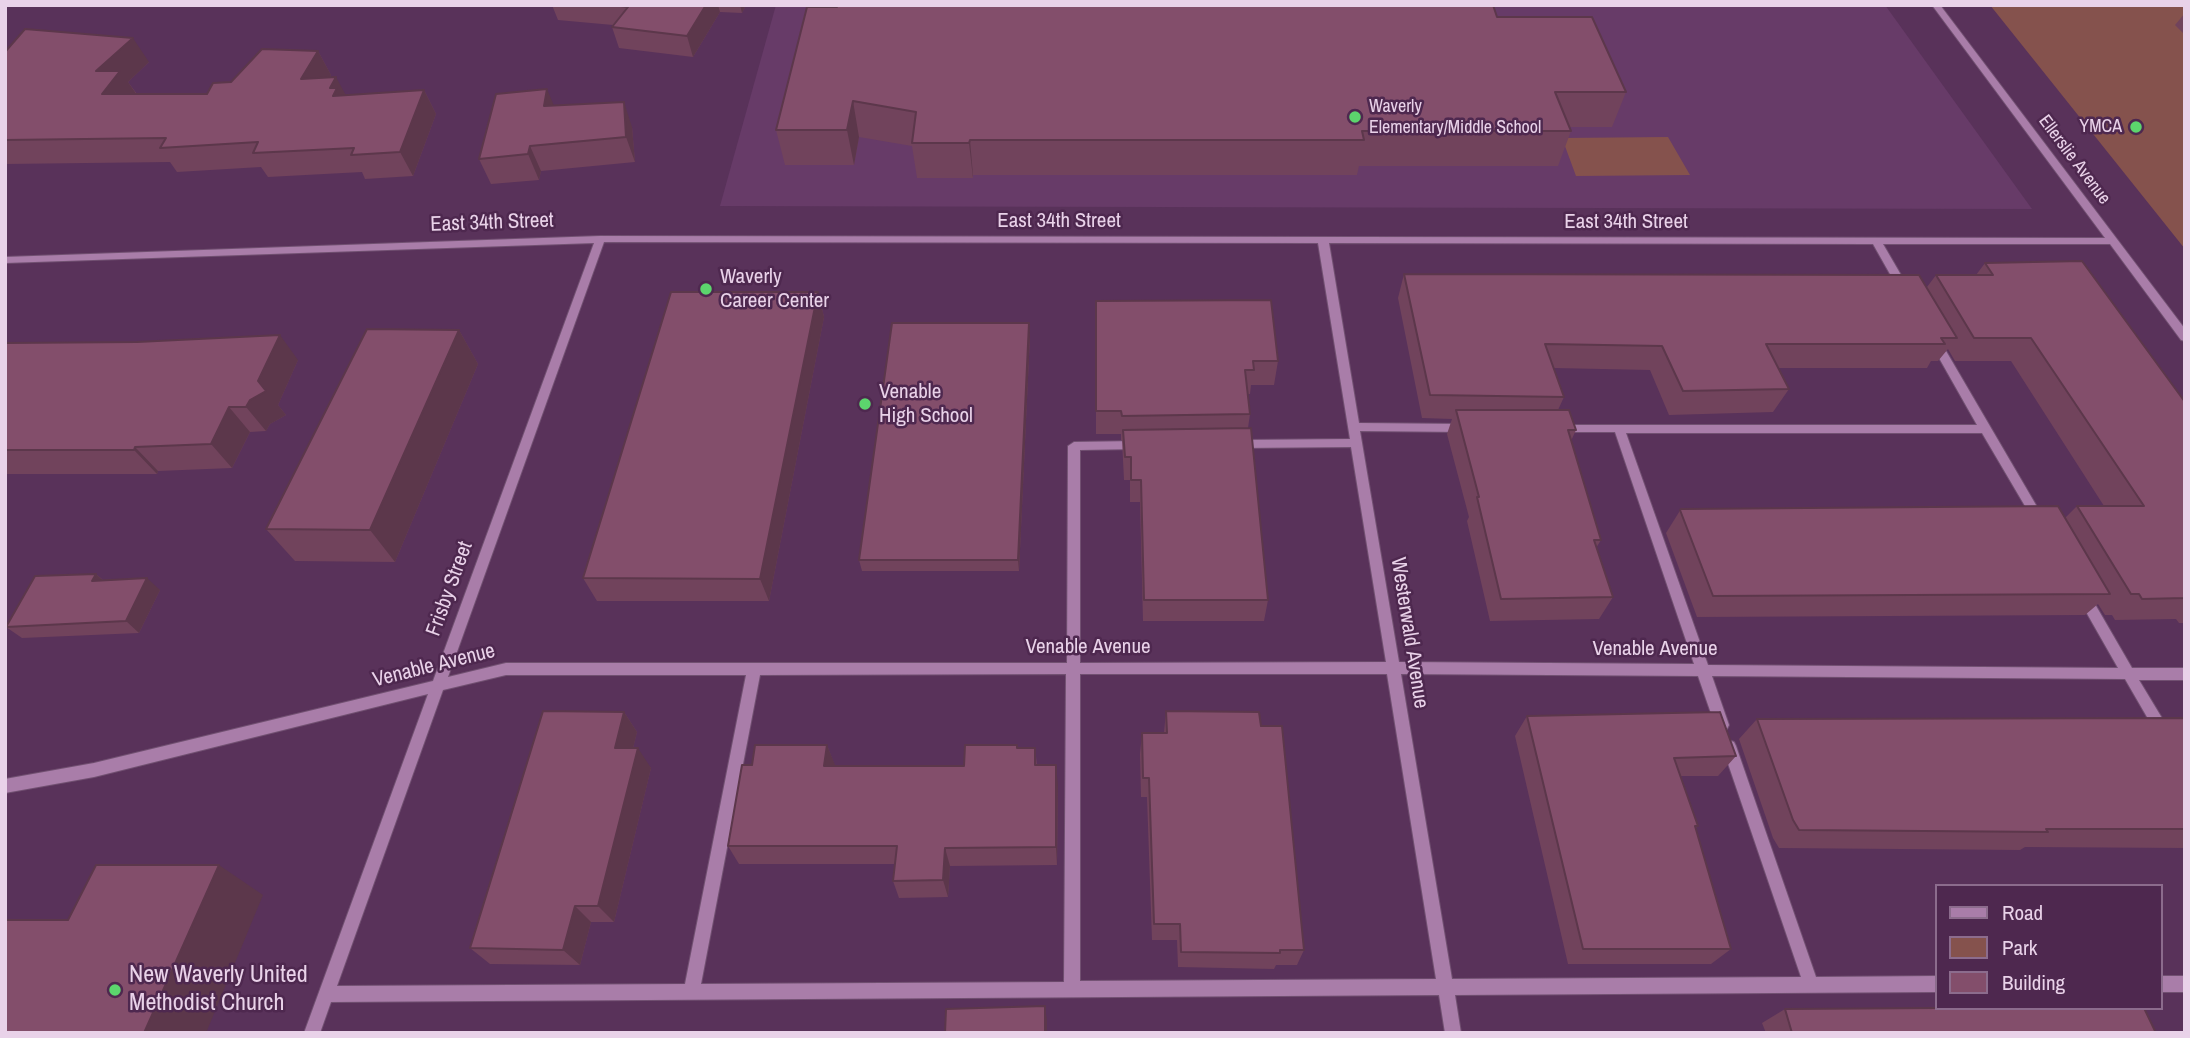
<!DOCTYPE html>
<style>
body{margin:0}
#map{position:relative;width:2190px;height:1038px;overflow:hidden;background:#59325a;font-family:"Archivo Narrow",sans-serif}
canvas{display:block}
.frame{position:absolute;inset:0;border:7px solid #e9d2e9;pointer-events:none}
.legend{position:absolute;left:1935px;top:884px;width:228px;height:126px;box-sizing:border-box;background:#4e284f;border:2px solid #8c6c8d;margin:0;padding:9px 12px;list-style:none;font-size:21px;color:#e9d2e9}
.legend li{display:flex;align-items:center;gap:14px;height:35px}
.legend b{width:35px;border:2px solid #8c6c8d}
</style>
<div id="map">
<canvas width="2190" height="1038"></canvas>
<div class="frame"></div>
<ul class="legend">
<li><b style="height:9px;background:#a97da9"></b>Road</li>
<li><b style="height:19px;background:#85524d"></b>Park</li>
<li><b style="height:19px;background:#834e6b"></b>Building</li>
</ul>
</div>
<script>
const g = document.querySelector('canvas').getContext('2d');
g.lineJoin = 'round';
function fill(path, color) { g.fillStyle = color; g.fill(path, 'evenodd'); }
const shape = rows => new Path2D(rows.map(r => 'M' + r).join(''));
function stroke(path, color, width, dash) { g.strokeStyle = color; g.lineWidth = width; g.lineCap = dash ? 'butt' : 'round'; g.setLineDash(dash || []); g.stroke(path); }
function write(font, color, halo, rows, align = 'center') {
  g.font = font + ' "Archivo Narrow",sans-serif'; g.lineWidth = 5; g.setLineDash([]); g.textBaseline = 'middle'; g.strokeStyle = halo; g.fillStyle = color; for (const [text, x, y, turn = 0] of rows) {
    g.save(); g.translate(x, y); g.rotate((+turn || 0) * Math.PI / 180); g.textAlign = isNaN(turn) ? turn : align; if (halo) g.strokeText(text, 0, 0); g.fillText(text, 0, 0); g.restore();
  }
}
const built = shape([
 [776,5,1885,5,2032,209,720,206]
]);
const green = shape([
 [1990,5,2185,5,2185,249],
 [1668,137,1690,175,1576,176,1562,138]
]);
const minor = shape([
 [1932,5,1940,5,2185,329,2185,341,2181,340,2110,244,1883,244,1908,287,1903,291,1899,290,1873,244,1329,243,1359,423,1464,424,1470,428,1464,432,1360,431,1399,662,1694,664,1615,432,1559,432,1555,431,1553,428,1555,425,1977,425,1930,342,1931,339,1939,339,2043,517,2045,520,2043,523,2035,523,1982,433,1626,433,1708,665,2118,668,2077,596,2078,592,2083,591,2088,592,2132,668,2185,668,2185,680,2139,680,2168,728,2170,732,2168,736,2163,738,2158,736,2125,679,1712,676,1729,725,1727,729,1722,731,1717,729,1715,725,1698,676,1401,674,1452,979,1801,977,1722,746,1724,742,1729,740,1734,742,1736,746,1816,977,1936,976,1936,992,1455,995,1461,1033,1445,1033,1439,995,331,1002,320,1033,304,1033,428,694,94,777,5,793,5,779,94,763,433,681,594,243,5,263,5,257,600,236,2105,238,1932,5],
 [604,242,1318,243,1350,439,1239,440,1233,444,1239,448,1351,447,1386,662,1080,663,1080,450,1137,449,1143,445,1137,441,1074,442,1068,446,1067,663,506,663,448,677,604,242],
 [1066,674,1064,982,701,984,760,675,1066,674],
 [1080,674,1387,674,1436,979,1080,981,1080,674],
 [506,675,746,675,685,984,337,986,443,690,506,675],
 [2160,976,2185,976,2185,992,2160,992,2160,976]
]);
const wall = shape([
 [552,5,746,5,742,13,720,12,693,57,619,48,612,27,613,25,558,20],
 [807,7,1497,17,1626,92,1612,127,1569,127,1571,131,1558,166,1359,166,1357,175,973,175,973,178,917,178,912,146,859,137,854,165,785,165,776,130],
 [2185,13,2185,35,2175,25],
 [318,51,331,75,330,77,346,95,424,90,436,114,413,176,365,179,362,172,268,177,261,167,177,172,170,162,5,164,5,52,149,62,128,82,137,94,207,94,231,82],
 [554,106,632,127,635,162,541,171,539,180,491,184,479,159],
 [1985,263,2185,402,2185,623,2179,623,2176,619,2115,620,2112,615,2105,615,2098,604,2085,615,1697,617,1666,533,1681,509,2065,518,2077,506,2104,506,2011,361,1955,361,1948,349,1938,361,1931,361,1927,368,1778,368,1789,389,1773,412,1669,415,1650,370,1554,368,1564,397,1558,410,1576,430,1571,441,1601,540,1596,548,1613,597,1599,619,1490,621,1467,521,1469,517,1447,434,1452,419,1422,418,1398,298,1404,274,1927,287,1936,275,1976,275],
 [818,292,824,317,769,601,597,601,583,578],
 [1096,301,1278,361,1274,385,1251,385,1250,394,1248,394,1250,414,1248,428,1268,600,1264,621,1143,621,1140,502,1130,502,1130,480,1124,480,1122,440,1121,440,1121,434,1096,434],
 [459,330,478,364,395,562,295,561,266,529],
 [1030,336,1019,571,862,571,859,560],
 [5,343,298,360,278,405,286,415,270,424,266,431,250,432,232,468,158,471,157,474,5,474],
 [96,574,103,580,160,590,139,633,22,638,6,627],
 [1166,711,1261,726,1304,950,1297,965,1276,965,1274,969,1178,967,1177,940,1152,940,1147,797,1141,797,1140,754,1142,733,1164,733],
 [624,712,637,732,633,748,651,768,614,922,591,922,580,965,490,964,470,948],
 [1527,716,1736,756,1718,776,1681,776,1698,826,1696,828,1731,949,1711,964,1568,964,1515,736],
 [2185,718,2185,848,2025,847,2020,850,1779,848,1773,838,1739,739,1757,719],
 [827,745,835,766,964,766,1017,748,1035,748,1037,765,1058,785,1057,865,950,866,948,897,899,898,893,881,895,864,739,864,728,846,752,765],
 [1785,1009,2156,1033,1766,1033,1762,1023]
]);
const shadedWall = shape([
 [706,5,718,5,720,12,693,57,687,36],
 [740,5,746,5,742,13],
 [133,38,149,62,128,82,137,95,102,94,96,71],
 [318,51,331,75,315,103,301,79],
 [336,77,349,101,333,96,330,88],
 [547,89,558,115,544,106],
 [424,90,436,114,413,176,400,152],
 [853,101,859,137,854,165,847,130],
 [624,102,632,127,635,162,626,137],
 [970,140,973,175,973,178,969,143],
 [530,146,541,171,539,180,528,154],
 [818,292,824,317,769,601,760,579],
 [1029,323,1030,336,1019,571,1018,560],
 [459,330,478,364,395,562,370,530],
 [280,335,298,360,278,405,286,415,270,424,266,431,246,407],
 [229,407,250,432,232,468,211,444],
 [135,447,158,471,157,474,134,450],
 [96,574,109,586,92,581],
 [147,578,160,590,139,633,126,621],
 [624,712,637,732,628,768,615,748],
 [827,745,835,765,832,786,824,766],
 [638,748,651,768,614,922,598,906],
 [1056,765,1058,785,1057,865,1056,847],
 [945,848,950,866,948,897,943,880],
 [219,865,263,895,206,1033,144,1033],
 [575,906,591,922,580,965,563,950],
 [1045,1006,1047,1020,1047,1033,1045,1033]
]);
const building = shape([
 [614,5,706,5,687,36,612,27,628,7,614,5],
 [837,5,1493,5,1497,17,1592,17,1626,92,1555,92,1571,131,1362,131,1364,140,970,140,969,143,912,143,916,112,853,101,847,130,776,130,807,7,837,7,837,5],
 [25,29,133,38,96,71,120,71,102,94,207,94,213,83,231,82,262,49,318,51,301,79,336,77,330,88,337,88,333,96,424,90,400,152,351,155,354,148,253,153,258,142,160,148,166,138,5,140,5,52,25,29],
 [547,89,544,106,624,102,626,137,530,146,528,154,479,159,496,94,547,89],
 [2082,261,2185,402,2185,598,2142,599,2139,594,2131,594,2077,506,2144,506,2031,338,1974,338,1936,275,1993,275,1985,263,2082,261],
 [1404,274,1919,275,1957,338,1941,338,1945,344,1766,344,1789,389,1683,391,1662,346,1545,344,1564,397,1430,395,1404,274],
 [671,292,818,292,760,579,583,578,671,292],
 [1271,300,1278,361,1253,361,1254,370,1245,370,1250,414,1122,416,1121,411,1096,411,1096,301,1271,300],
 [892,323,1029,323,1018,560,859,560,892,323],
 [367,329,459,330,370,530,266,529,367,329],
 [280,335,258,381,266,391,250,400,246,407,229,407,211,444,135,447,134,450,5,450,5,343,137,342,280,335],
 [1456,410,1569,410,1576,430,1568,430,1601,540,1594,540,1613,597,1501,599,1477,497,1479,497,1456,410],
 [1251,428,1268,600,1144,600,1141,480,1131,480,1131,457,1125,457,1123,430,1251,428],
 [2058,506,2110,594,1713,596,1680,510,1681,509,2058,506],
 [96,574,92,581,147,578,126,621,6,627,35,576,96,574],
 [543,711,624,712,615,748,638,748,598,906,575,906,563,950,470,948,543,711],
 [1166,711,1259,712,1261,726,1282,726,1304,950,1280,950,1280,953,1181,952,1180,924,1154,924,1149,778,1143,778,1142,733,1167,733,1166,711],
 [1720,712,1736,756,1674,758,1698,826,1695,826,1731,949,1583,949,1527,716,1720,712],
 [2185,718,2185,829,2046,829,2048,832,1799,830,1793,820,1757,719,2185,718],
 [755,745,827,745,824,766,964,766,965,745,1017,745,1017,748,1035,748,1035,765,1056,765,1056,847,945,848,943,880,893,881,897,846,728,846,742,765,752,765,755,745],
 [96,865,219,865,144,1033,5,1033,5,920,68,920,96,865],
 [1045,1006,1045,1033,945,1033,946,1009,1045,1006],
 [1936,1008,2144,1008,2156,1033,1792,1033,1785,1009,1936,1008]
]);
const markers = [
 [1355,117,7,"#5cd56d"],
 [2136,127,7,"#5cd56d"],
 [706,289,7,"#5cd56d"],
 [865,404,7,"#5cd56d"],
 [115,990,7,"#5cd56d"]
];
const farPoinames = [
 ["Waverly",1369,107],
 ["Elementary/Middle School",1369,128],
 ["YMCA",2122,127,"right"]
];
const farStreetnames = [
 ["Ellerslie Avenue",2074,160,53]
];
const streetNames = [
 ["East 34th Street",1059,221],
 ["East 34th Street",1626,222],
 ["East 34th Street",492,223,-2],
 ["Frisby Street",450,589,-70],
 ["Westerwald Avenue",1409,633,81],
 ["Venable Avenue",1088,647],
 ["Venable Avenue",1655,649],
 ["Venable Avenue",434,666,-14]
];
const poiNames = [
 ["Waverly",720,277],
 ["Career Center",720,301],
 ["Venable",879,392],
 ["High School",879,416]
];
const nearPoinames = [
 ["New Waverly United",129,976],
 ["Methodist Church",129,1004]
];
fill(built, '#673b68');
fill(green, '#85524d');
stroke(minor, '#715071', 2);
fill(minor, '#a97da9');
fill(wall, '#71435c');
fill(shadedWall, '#5c374b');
fill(building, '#834e6b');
stroke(building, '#5c374b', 2);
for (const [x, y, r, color] of markers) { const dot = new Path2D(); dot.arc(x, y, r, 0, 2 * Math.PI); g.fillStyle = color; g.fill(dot); stroke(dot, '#4e284f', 2.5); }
write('18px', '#e9d2e9', '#4e284f', farPoinames, 'left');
write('18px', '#e9d2e9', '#4e284f', farStreetnames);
write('21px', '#e9d2e9', '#4e284f', streetNames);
write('21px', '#e9d2e9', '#4e284f', poiNames, 'left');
write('24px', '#e9d2e9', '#4e284f', nearPoinames, 'left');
</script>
